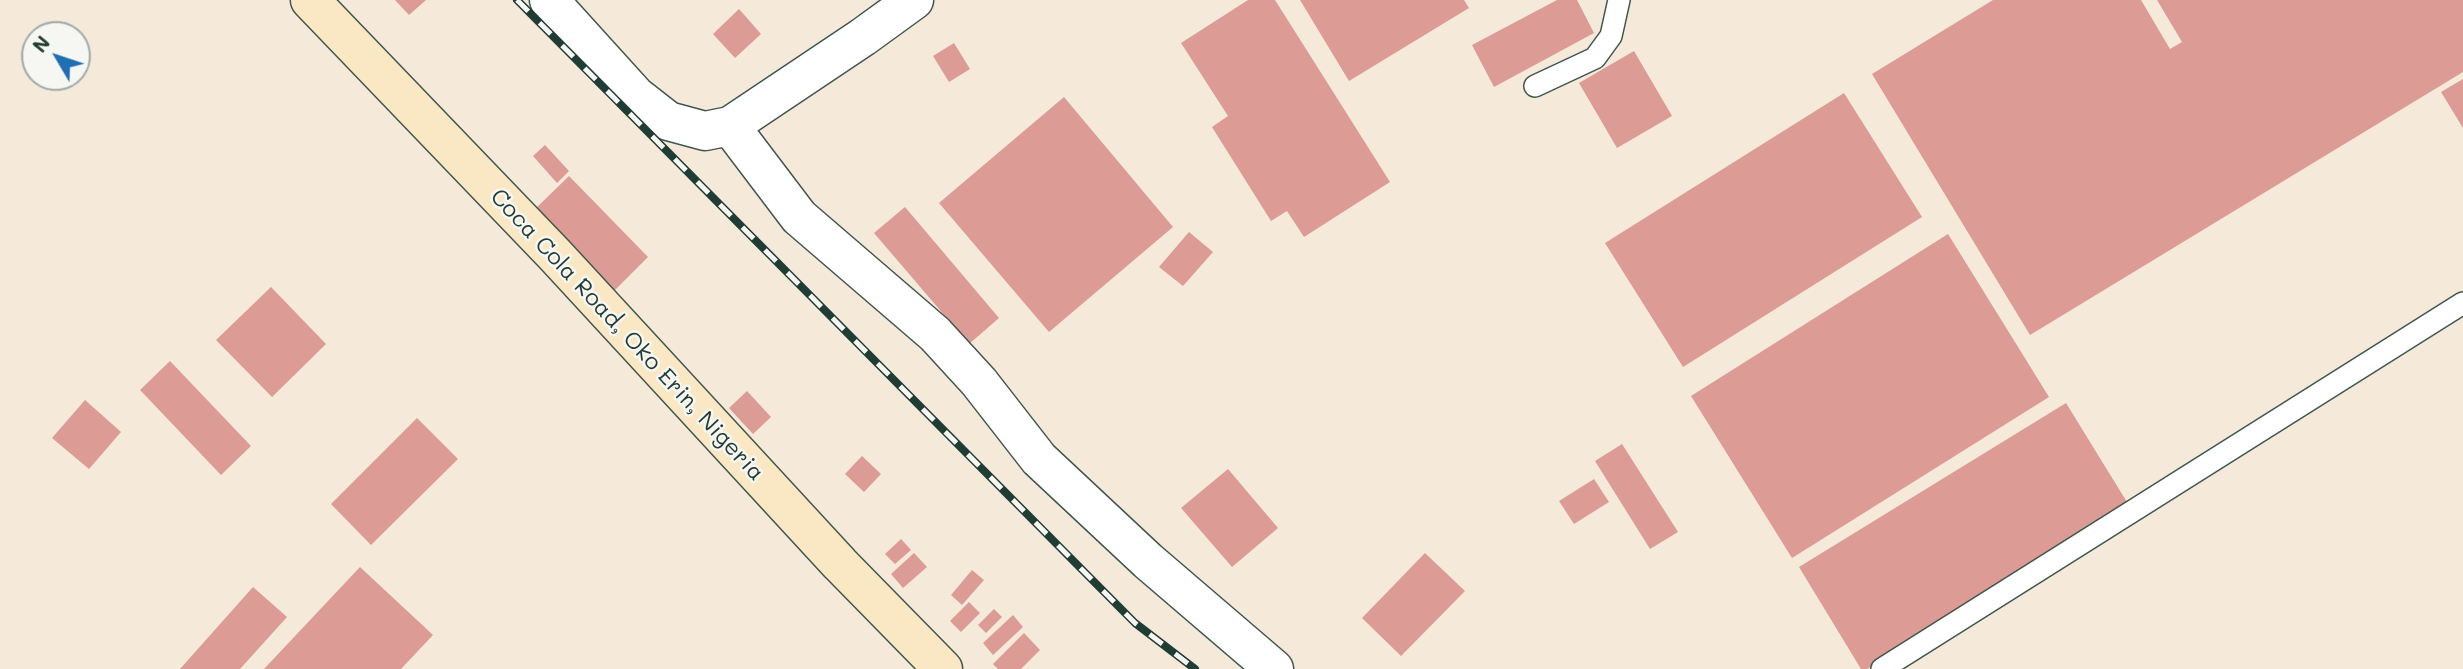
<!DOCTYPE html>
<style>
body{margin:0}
#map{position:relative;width:2463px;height:669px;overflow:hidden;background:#f5e9d9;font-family:Mali,sans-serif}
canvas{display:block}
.north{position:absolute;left:21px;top:21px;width:70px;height:70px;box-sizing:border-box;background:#f6f6f2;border:2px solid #a0aca6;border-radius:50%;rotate:309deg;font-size:19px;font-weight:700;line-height:28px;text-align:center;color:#1f3d34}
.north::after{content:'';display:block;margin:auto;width:24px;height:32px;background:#1f6fb2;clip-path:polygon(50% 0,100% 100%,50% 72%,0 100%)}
</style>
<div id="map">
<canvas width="2463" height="669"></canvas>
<div class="north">N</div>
</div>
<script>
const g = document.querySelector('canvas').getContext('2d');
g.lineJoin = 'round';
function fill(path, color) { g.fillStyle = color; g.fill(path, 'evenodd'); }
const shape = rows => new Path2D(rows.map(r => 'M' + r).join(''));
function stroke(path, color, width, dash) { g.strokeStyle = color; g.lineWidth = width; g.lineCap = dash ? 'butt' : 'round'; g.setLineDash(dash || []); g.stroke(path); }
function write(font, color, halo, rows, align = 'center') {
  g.font = font + ' Mali,sans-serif'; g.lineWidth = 5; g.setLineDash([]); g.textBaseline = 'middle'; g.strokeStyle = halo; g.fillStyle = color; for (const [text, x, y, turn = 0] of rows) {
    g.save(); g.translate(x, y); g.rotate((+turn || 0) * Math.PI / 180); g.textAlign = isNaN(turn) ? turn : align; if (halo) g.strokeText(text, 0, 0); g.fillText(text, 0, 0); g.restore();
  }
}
const building = shape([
 [395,0,426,0,409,15],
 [1248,0,1275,0,1390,182,1304,237,1287,211,1271,221,1212,127,1228,116,1181,43],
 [1300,0,1464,0,1469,8,1349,81],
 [1557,0,1577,0,1594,33,1494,87,1472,45],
 [1993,0,2141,0,2170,49,2182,42,2157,0,2463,0,2463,72,2030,335,1872,74],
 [739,9,761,34,735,58,713,34],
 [954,43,970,69,949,82,933,56],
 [1634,51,1672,116,1617,148,1579,83],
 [2463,79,2463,128,2441,92],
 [1844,93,1922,217,1683,367,1605,243],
 [1064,97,1173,227,1049,332,939,203],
 [545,145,569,171,557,183,533,156],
 [569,176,648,257,614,291,534,210],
 [905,207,999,318,969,344,874,233],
 [1189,232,1213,252,1183,286,1159,267],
 [1948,234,2049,397,1792,558,1691,396],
 [271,287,326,344,272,397,216,340],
 [170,361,251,446,221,475,140,390],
 [747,391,771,417,753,434,729,408],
 [85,400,121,432,89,469,52,438],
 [2066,403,2130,507,1867,669,1861,669,1799,567],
 [417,418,458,459,371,545,331,504],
 [1622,444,1678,532,1650,549,1595,461],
 [862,456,881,474,864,492,845,474],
 [1228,469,1278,528,1232,567,1181,508],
 [1594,479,1609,502,1574,524,1559,501],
 [901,539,911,550,895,564,885,554],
 [914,553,927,567,903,588,891,574],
 [1425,553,1465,591,1401,656,1362,618],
 [360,567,433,635,401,669,264,669],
 [972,570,984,580,962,605,951,595],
 [253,587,287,617,240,669,180,669],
 [969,602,980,613,961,632,950,621],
 [994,609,1002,617,986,633,978,625],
 [1013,615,1023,627,993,655,983,643],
 [1024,633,1040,650,1021,669,998,669,993,664]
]);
const lane = shape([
 [1535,86,1595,58,1611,36,1619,0],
 [1882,669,2463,303]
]);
const street = shape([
 [549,0,636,96,668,121,705,131,730,126,863,37,914,0],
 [730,126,799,217,935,334,979,382,1039,459,1148,561,1274,669]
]);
const secondary = shape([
 [310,0,555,255,840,564,943,669]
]);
const rail = shape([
 [517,0,1135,623,1195,669]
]);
const streetNames = [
 ["Coca Cola Road, Oko Erin, Nigeria",627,335,47]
];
fill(building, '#dc9b94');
stroke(lane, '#3f574d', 24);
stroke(street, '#3f574d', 41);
stroke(secondary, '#3f574d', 41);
stroke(lane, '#fff', 21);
stroke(street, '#fff', 38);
stroke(secondary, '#fae7c3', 38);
stroke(rail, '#1f3d34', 8);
stroke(rail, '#f6f6f2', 5, [16]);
write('23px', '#1f3d34', '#f6f6f2', streetNames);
</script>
